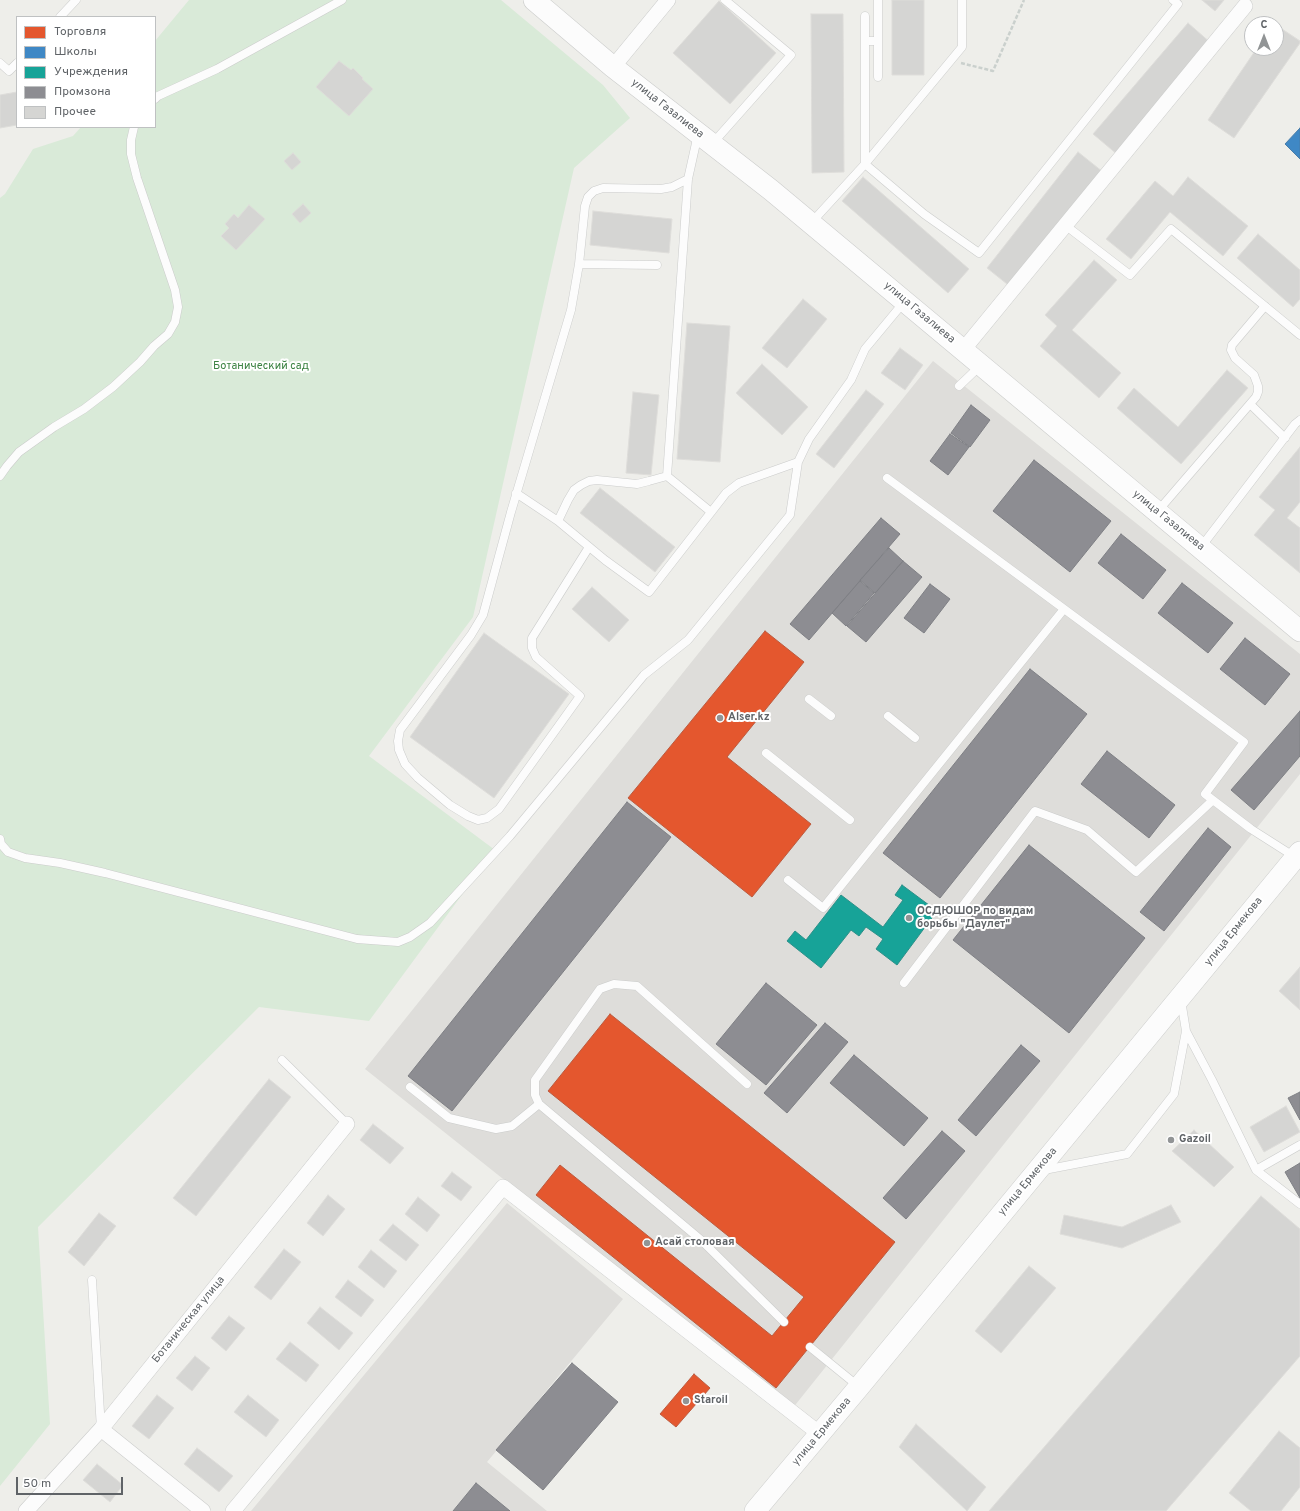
<!DOCTYPE html>
<meta charset="utf-8">
<style>
body{margin:0}
#map{position:relative;width:1300px;height:1511px;overflow:hidden;background:#eeeeea;font-family:Overpass,sans-serif}
canvas{display:block}
.legend{position:absolute;left:16px;top:16px;width:140px;height:112px;box-sizing:border-box;background:#fff;border:1px solid #bfc1c2;margin:0;padding:5px 7px;list-style:none;font-size:12px;color:#5f6367}
.legend li{display:flex;align-items:center;gap:8px;height:20px}
.legend b{width:20px;border:1px solid #bfc1c2}
.north{position:absolute;left:1244px;top:16px;width:40px;height:40px;box-sizing:border-box;background:#fff;border:1px solid #bfc1c2;border-radius:50%;rotate:0deg;font-size:11px;font-weight:700;line-height:16px;text-align:center;color:#5f6367}
.north::after{content:'';display:block;margin:auto;width:14px;height:18px;background:#919495;clip-path:polygon(50% 0,100% 100%,50% 72%,0 100%)}
.scale{position:absolute;left:16px;top:1477px;width:107px;height:18px;box-sizing:border-box;border:2px solid #5f6367;border-top:0;padding-left:5px;font-size:12px;line-height:14px;white-space:nowrap;color:#5f6367;-webkit-text-stroke:3px #fff;paint-order:stroke}
</style>
<div id="map">
<canvas width="1300" height="1511"></canvas>
<ul class="legend">
<li><b style="height:11px;background:#e4572e"></b>Торговля</li>
<li><b style="height:11px;background:#3f88c5"></b>Школы</li>
<li><b style="height:11px;background:#17a398"></b>Учреждения</li>
<li><b style="height:11px;background:#8d8d92"></b>Промзона</li>
<li><b style="height:11px;background:#d5d5d3"></b>Прочее</li>
</ul>
<div class="north">С</div>
<div class="scale">50 m</div>
</div>
<script>
const g = document.querySelector('canvas').getContext('2d');
g.lineJoin = 'round';
function fill(path, color) { g.fillStyle = color; g.fill(path, 'evenodd'); }
const shape = rows => new Path2D(rows.map(r => 'M' + r).join(''));
function stroke(path, color, width, dash) { g.strokeStyle = color; g.lineWidth = width; g.lineCap = dash ? 'butt' : 'round'; g.setLineDash(dash || []); g.stroke(path); }
function write(font, color, halo, rows, align = 'center') {
  g.font = font + ' Overpass,sans-serif'; g.lineWidth = 4; g.setLineDash([]); g.textBaseline = 'middle'; g.strokeStyle = halo; g.fillStyle = color; for (const [text, x, y, turn = 0] of rows) {
    g.save(); g.translate(x, y); g.rotate((+turn || 0) * Math.PI / 180); g.textAlign = isNaN(turn) ? turn : align; if (halo) g.strokeText(text, 0, 0); g.fillText(text, 0, 0); g.restore();
  }
}
const industrial = shape([
 [933,361,1300,654,1300,774,792,1409,365,1069],
 [507,1203,623,1299,487,1462,547,1511,251,1511]
]);
const green = shape([
 [189,0,501,0,603,85,630,118,574,168,473,617,369,756,495,850,369,1021,259,1007,38,1227,50,1424,0,1486,0,198,5,194,33,149,73,136,81,127,155,127,155,41]
]);
const shops = shape([
 [765,631,804,662,727,757,811,824,752,897,628,798,765,631],
 [610,1014,895,1242,776,1388,536,1195,560,1165,772,1336,804,1297,548,1091,610,1014],
 [694,1374,710,1388,676,1427,660,1414,694,1374]
]);
const schools = shape([
 [1300,128,1300,159,1285,144,1300,128]
]);
const public = shape([
 [902,885,937,911,897,965,876,949,883,939,866,927,859,936,851,930,821,968,787,941,795,931,806,940,841,895,883,927,903,900,895,895,902,885]
]);
const industry = shape([
 [971,405,990,420,970,447,951,433,971,405],
 [950,434,969,447,948,475,930,461,950,434],
 [1034,460,1111,521,1070,572,993,511,1034,460],
 [881,518,900,534,809,640,790,624,881,518],
 [1121,534,1166,570,1143,599,1098,563,1121,534],
 [889,548,903,561,875,593,860,580,889,548],
 [903,561,922,577,866,642,847,626,903,561],
 [860,581,874,593,846,626,832,613,860,581],
 [1182,583,1233,623,1208,653,1158,613,1182,583],
 [930,584,950,599,924,633,904,618,930,584],
 [1245,638,1290,674,1265,705,1220,669,1245,638],
 [1030,669,1087,714,940,898,883,853,1030,669],
 [1300,711,1300,756,1254,810,1231,790,1300,711],
 [1107,751,1175,805,1149,838,1081,784,1107,751],
 [627,802,671,837,452,1111,408,1076,627,802],
 [1208,828,1231,847,1164,931,1140,912,1208,828],
 [1029,845,1145,938,1069,1033,953,940,1029,845],
 [766,983,817,1025,766,1085,716,1044,766,983],
 [825,1023,848,1042,787,1113,764,1093,825,1023],
 [1021,1045,1040,1061,976,1136,958,1120,1021,1045],
 [854,1055,928,1118,904,1146,830,1083,854,1055],
 [1300,1092,1300,1120,1288,1098,1300,1092],
 [942,1131,965,1151,906,1219,883,1198,942,1131],
 [1300,1163,1300,1198,1285,1172,1300,1163],
 [572,1363,618,1402,543,1490,496,1450,572,1363],
 [476,1483,510,1511,453,1511,476,1483]
]);
const building = shape([
 [892,0,924,0,924,75,892,75,892,0],
 [1202,0,1224,0,1215,11,1202,0],
 [719,1,776,53,730,104,673,53,719,1],
 [811,14,843,14,844,172,812,173,811,14],
 [1188,23,1212,44,1118,155,1093,134,1188,23],
 [1276,25,1300,41,1300,43,1234,138,1208,120,1257,48,1276,48,1276,25],
 [339,61,351,70,353,68,363,78,362,79,373,89,349,116,316,87,339,61],
 [17,92,17,125,0,128,0,95,17,92],
 [1078,152,1103,172,1012,288,987,268,1078,152],
 [293,153,301,162,292,170,284,161,293,153],
 [863,177,969,269,948,293,842,201,863,177],
 [1188,177,1248,226,1223,256,1170,212,1131,259,1106,239,1155,181,1173,196,1188,177],
 [303,204,311,213,300,223,292,214,303,204],
 [249,205,265,219,236,250,221,236,229,228,225,224,234,214,238,218,249,205],
 [593,211,672,219,669,253,590,245,593,211],
 [1258,234,1300,270,1300,299,1293,307,1237,258,1258,234],
 [1094,260,1117,280,1072,330,1121,373,1099,398,1040,346,1057,326,1045,315,1094,260],
 [803,299,827,319,787,368,762,348,803,299],
 [687,323,730,326,720,462,677,459,687,323],
 [900,348,923,365,905,390,881,373,900,348],
 [762,364,808,407,782,435,736,393,762,364],
 [1227,370,1248,388,1181,464,1117,408,1134,388,1178,427,1227,370],
 [866,390,884,404,834,468,816,454,866,390],
 [633,392,659,395,651,475,626,473,633,392],
 [1300,447,1300,502,1287,518,1300,528,1300,573,1254,535,1275,510,1259,497,1300,447],
 [600,488,675,547,655,572,580,513,600,488],
 [592,587,629,620,609,642,572,609,592,587],
 [484,633,569,694,494,798,410,737,484,633],
 [1300,967,1300,1010,1279,991,1300,967],
 [269,1079,291,1097,196,1216,173,1198,269,1079],
 [1286,1106,1300,1132,1264,1152,1250,1127,1286,1106],
 [373,1124,404,1148,390,1164,360,1140,373,1124],
 [1194,1130,1234,1167,1214,1187,1172,1151,1194,1130],
 [452,1172,472,1187,461,1201,441,1186,452,1172],
 [328,1195,345,1209,323,1236,307,1223,328,1195],
 [1261,1196,1300,1229,1300,1356,1166,1511,989,1511,1261,1196],
 [418,1197,440,1215,427,1232,405,1214,418,1197],
 [1171,1205,1181,1222,1122,1248,1060,1234,1064,1215,1122,1227,1171,1205],
 [99,1213,116,1226,84,1266,68,1252,99,1213],
 [393,1224,419,1245,406,1261,379,1240,393,1224],
 [284,1249,301,1262,271,1300,254,1287,284,1249],
 [371,1250,397,1271,384,1288,358,1267,371,1250],
 [1029,1266,1056,1288,1001,1353,975,1331,1029,1266],
 [348,1280,374,1300,361,1317,335,1297,348,1280],
 [320,1307,353,1333,339,1350,307,1323,320,1307],
 [229,1316,245,1328,226,1351,211,1338,229,1316],
 [290,1342,319,1365,306,1382,276,1359,290,1342],
 [195,1356,210,1368,192,1391,176,1378,195,1356],
 [157,1395,174,1408,149,1439,132,1426,157,1395],
 [248,1395,279,1420,266,1437,234,1412,248,1395],
 [916,1424,986,1487,967,1511,899,1447,916,1424],
 [1279,1431,1300,1448,1300,1487,1281,1511,1251,1511,1229,1493,1279,1431],
 [197,1448,233,1476,219,1492,184,1464,197,1448],
 [97,1464,123,1485,110,1502,83,1480,97,1464]
]);
const path = shape([
 [961,63,993,71,1024,0]
]);
const service = shape([
 [865,16,865,164,962,47,962,0],
 [60,17,76,0],
 [865,41,878,41,878,0],
 [878,41,878,77],
 [0,63,9,71,17,63],
 [155,99,158,96,217,69,342,0],
 [713,143,791,55,725,0],
 [811,223,865,164,924,214,979,253,1178,4,1173,0],
 [1065,225,1130,275,1171,229,1300,335],
 [579,264,657,265],
 [959,386,980,366],
 [1250,404,1285,438],
 [0,476,7,466,19,452,54,427,84,409,113,387,140,362,154,346,168,334,175,322,178,307,175,290,137,178,131,154,131,140,134,127],
 [667,476,688,179,698,134],
 [667,476,711,512],
 [887,478,1244,742,1205,794,1251,829,1295,857],
 [516,493,558,521,605,560,649,592,726,493,739,483,798,462],
 [1157,512,1256,397,1258,392,1258,386,1254,375,1235,358,1231,350,1232,345,1265,306],
 [558,521,568,500,574,490,581,485,589,481,597,480,637,484,649,481,667,476],
 [589,547,532,638,532,648,536,657,580,696,499,809,487,818,478,820,468,816,450,805,418,778,405,764,399,750,398,741,400,730,471,635,483,615,511,512,571,310,579,264,585,206,588,197,594,191,603,188,661,189,672,187,688,179],
 [1201,547,1295,424,1300,420],
 [809,699,831,716],
 [888,716,915,738],
 [766,753,850,820],
 [0,839,1,844,8,852,25,858,60,863,105,873,357,939,398,942,410,937,430,923,510,836,644,675,688,640,790,515,798,462,809,439,851,380,865,349,904,302],
 [788,880,823,908,1064,609],
 [904,983,1035,811,1087,830,1136,872,1213,800],
 [1186,1031,1212,1080,1256,1170,1300,1204],
 [282,1060,347,1124],
 [747,1084,637,986,614,984,600,989,535,1080,535,1095,539,1104,701,1240,784,1322],
 [410,1087,449,1118,496,1129,512,1126,539,1104],
 [1044,1170,1127,1154,1174,1094,1186,1031,1181,1000],
 [1256,1170,1300,1145],
 [92,1280,101,1429],
 [810,1347,858,1386]
]);
const minor = shape([
 [613,67,668,0],
 [963,350,1245,6],
 [101,1429,203,1511],
 [26,1511,101,1429,347,1124],
 [233,1511,503,1187,820,1434]
]);
const secondary = shape([
 [534,0,613,67,771,190,1300,631],
 [755,1511,859,1387,1300,852]
]);
const markers = [
 [720,718,4,"#919495"],
 [909,918,4,"#919495"],
 [1171,1140,4,"#919495"],
 [647,1243,4,"#919495"],
 [686,1401,4,"#919495"]
];
const streetNames = [
 ["улица Газалиева",667,109,38],
 ["улица Газалиева",919,313,40],
 ["улица Газалиева",1168,521,39],
 ["улица Ермекова",1234,932,-51],
 ["улица Ермекова",1028,1182,-50],
 ["Ботаническая улица",189,1320,-51],
 ["улица Ермекова",822,1432,-50]
];
const parkNames = [
 ["Ботанический сад",261,367]
];
const poiNames = [
 ["Alser.kz",728,718],
 ["ОСДЮШОР по видам",917,912],
 ["борьбы \"Даулет\"",917,925],
 ["Gazoil",1179,1140],
 ["Асай столовая",655,1243],
 ["Staroil",694,1401]
];
fill(industrial, '#deddda');
fill(green, '#d9ead8');
fill(shops, '#e4572e');
stroke(shops, '#bc5b3f', 1);
fill(schools, '#3f88c5');
stroke(schools, '#497da9', 1);
fill(public, '#17a398');
stroke(public, '#2d9089', 1);
fill(industry, '#8d8d92');
stroke(industry, '#7f8085', 1);
fill(building, '#d5d5d3');
stroke(building, '#deddda', 1);
stroke(service, '#cbcccb', 9);
stroke(minor, '#cbcccb', 16);
stroke(secondary, '#cbcccb', 22);
stroke(path, '#cad0cd', 2.5, [4, 2]);
stroke(service, '#fcfcfc', 8);
stroke(minor, '#fcfcfc', 15);
stroke(secondary, '#fcfcfc', 21);
for (const [x, y, r, color] of markers) { const dot = new Path2D(); dot.arc(x, y, r, 0, 2 * Math.PI); g.fillStyle = color; g.fill(dot); stroke(dot, '#fff', 1.5); }
write('11px', '#5f6367', '#fff', streetNames);
write('11px', '#3b8242', '#fff', parkNames);
write('bold 11px', '#5f6367', '#fff', poiNames, 'left');
</script>
